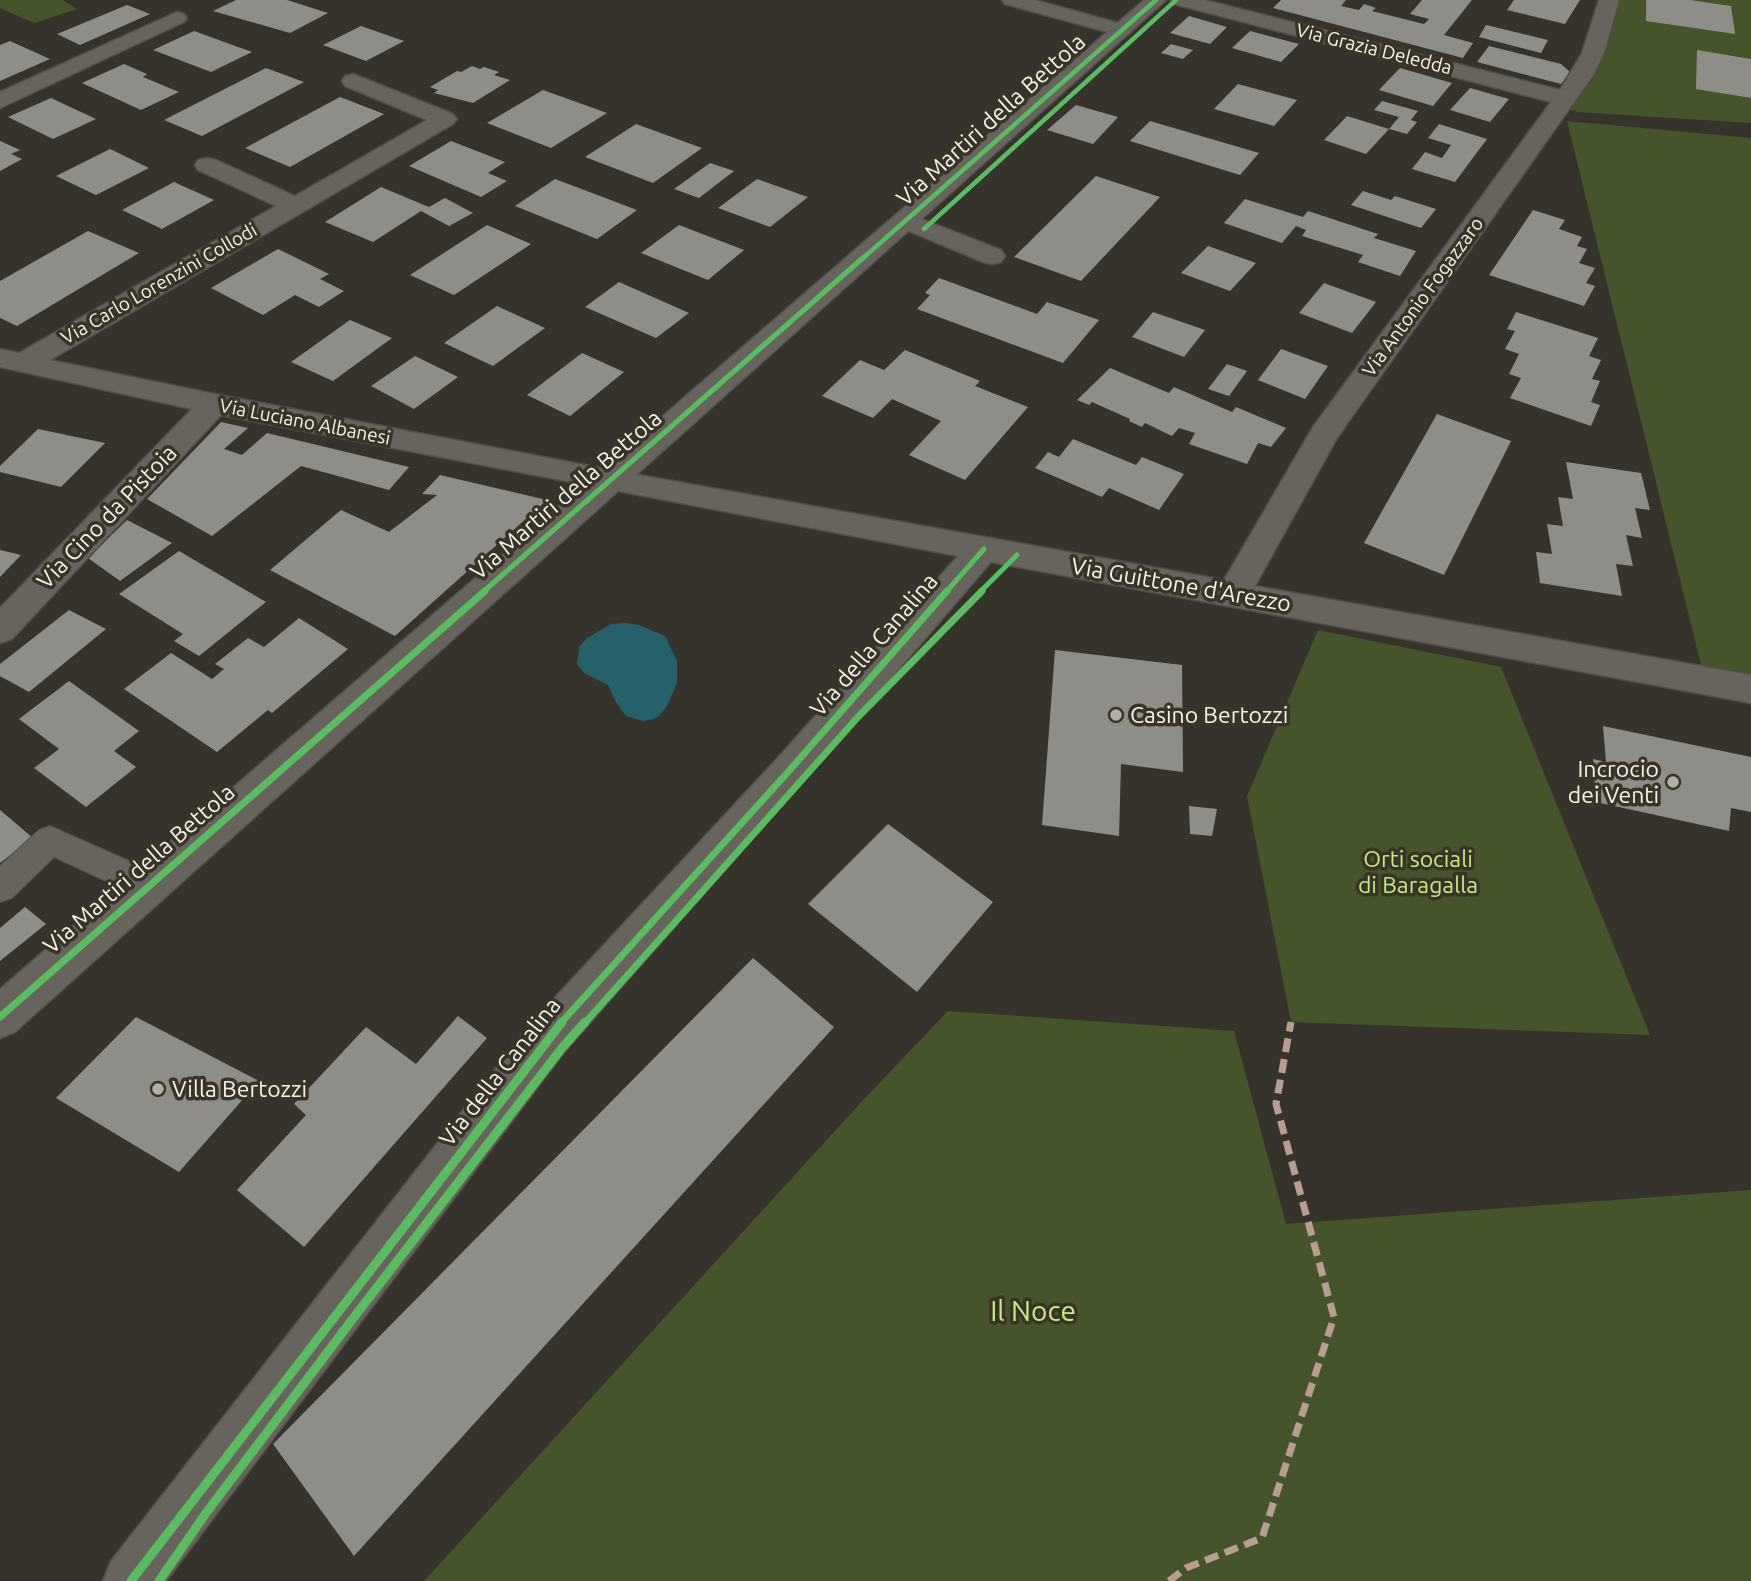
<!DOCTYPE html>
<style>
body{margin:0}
canvas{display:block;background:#35332c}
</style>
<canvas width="1751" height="1581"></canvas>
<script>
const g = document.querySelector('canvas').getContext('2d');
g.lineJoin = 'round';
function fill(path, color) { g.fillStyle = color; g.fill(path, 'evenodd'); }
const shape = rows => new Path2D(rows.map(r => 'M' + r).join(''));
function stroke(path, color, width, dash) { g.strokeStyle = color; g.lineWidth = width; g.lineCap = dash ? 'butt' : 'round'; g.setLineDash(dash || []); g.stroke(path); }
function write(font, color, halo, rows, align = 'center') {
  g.font = font + ' Ubuntu,sans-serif'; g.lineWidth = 7; g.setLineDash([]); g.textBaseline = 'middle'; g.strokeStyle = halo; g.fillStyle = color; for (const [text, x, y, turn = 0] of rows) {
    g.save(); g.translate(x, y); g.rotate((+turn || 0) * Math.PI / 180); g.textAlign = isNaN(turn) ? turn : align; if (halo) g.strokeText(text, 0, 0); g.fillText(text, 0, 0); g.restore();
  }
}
const green = shape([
 [0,0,63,0,77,9,34,23,0,8],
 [1609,0,1751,0,1751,123,1577,112,1561,107],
 [1567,121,1751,138,1751,688,1705,681],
 [1318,630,1501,667,1650,1035,1291,1022,1247,796],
 [948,1011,1234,1031,1286,1224,1751,1190,1751,1581,424,1581,866,1097]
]);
const water = shape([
 [624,623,639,625,665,636,677,661,677,683,667,706,659,716,651,720,642,721,626,716,616,702,608,685,584,673,577,664,579,647,587,638,611,624]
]);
const building = shape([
 [236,0,287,0,328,13,290,33,213,11],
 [1281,0,1346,0,1341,6,1359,10,1364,4,1376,8,1372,11,1424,24,1429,19,1410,14,1422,0,1472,0,1444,35,1473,43,1463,58,1273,8],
 [1514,0,1580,0,1565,24,1507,10],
 [1646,0,1690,0,1731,6,1735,34,1646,21],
 [127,5,150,14,80,45,57,34],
 [1189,16,1227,27,1210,44,1170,33],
 [1486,25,1548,40,1541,53,1479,37],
 [361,26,404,41,366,61,323,45],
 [194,31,252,52,211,72,153,50],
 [1250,31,1299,44,1281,62,1232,48],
 [10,41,50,59,0,81,0,45],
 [1171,44,1193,50,1183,59,1161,53],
 [1489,46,1561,64,1570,72,1561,84,1477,62],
 [1697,50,1751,59,1751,98,1696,89],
 [124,64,147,74,143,77,179,92,141,110,82,83],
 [472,66,480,69,484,67,499,72,494,75,510,80,473,103,434,93,438,90,430,87,457,71,461,72],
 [266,68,304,82,202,136,164,120],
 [1400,68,1452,83,1433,106,1379,90],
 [1238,84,1297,100,1274,126,1214,109],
 [1470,88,1509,99,1490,122,1450,110],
 [543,90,607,113,551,148,487,123],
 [340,97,384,114,290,167,245,148],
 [51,98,96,119,53,139,8,117],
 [1382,101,1418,111,1411,120,1417,122,1407,134,1389,129,1399,117,1374,110],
 [1076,105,1118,117,1093,144,1047,130],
 [1347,116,1389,129,1366,154,1324,140],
 [1150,121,1259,153,1240,175,1130,141],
 [636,124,702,148,653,183,585,157],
 [1439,124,1487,139,1455,182,1412,169,1425,152,1442,158,1451,145,1428,138],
 [0,141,20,150,11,154,22,159,0,171],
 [451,141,505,162,488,173,507,181,481,197,409,166],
 [110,149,149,168,96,195,56,176],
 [710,163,734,171,699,198,674,189],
 [1096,176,1160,197,1081,281,1014,257],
 [555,179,637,210,597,239,515,206],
 [757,179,808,197,770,227,718,208],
 [174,182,214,200,162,229,122,210],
 [381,187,429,207,445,198,473,213,449,226,421,211,373,242,325,222],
 [1363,191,1391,200,1395,196,1436,209,1421,228,1351,205],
 [1245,199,1303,217,1308,211,1378,234,1374,238,1416,251,1400,276,1358,262,1363,255,1302,236,1306,230,1296,226,1282,243,1224,223],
 [1533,210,1565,220,1559,229,1582,237,1577,246,1587,249,1579,263,1595,268,1586,283,1595,286,1584,306,1489,275],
 [487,225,531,244,454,295,410,275],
 [679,225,744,250,708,280,641,253],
 [88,231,139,253,17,326,0,318,0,281],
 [1208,246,1256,263,1230,291,1181,273],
 [278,249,329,274,320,279,344,291,319,307,295,295,263,315,211,288],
 [939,278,1037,314,1047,302,1099,320,1063,363,917,309,930,295,925,293],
 [619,282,689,313,656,338,585,307],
 [1324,283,1376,302,1352,333,1299,313],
 [497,306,545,328,493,366,444,343],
 [1153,312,1205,330,1184,357,1132,337],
 [1516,312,1598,338,1589,356,1601,360,1592,379,1600,381,1591,402,1600,405,1591,426,1510,398,1521,378,1509,374,1519,354,1505,349,1515,331,1507,329],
 [350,320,392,338,333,381,291,362],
 [1281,349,1328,366,1305,399,1258,380],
 [905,350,980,381,975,386,1028,407,965,480,909,455,941,421,892,399,873,418,822,396,860,360,884,370],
 [582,353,624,372,570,416,527,395],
 [415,356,458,377,414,409,371,386],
 [1227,364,1247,371,1229,396,1208,389],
 [1110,368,1169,393,1174,387,1232,412,1236,407,1286,428,1271,447,1258,443,1247,464,1189,444,1195,433,1179,428,1172,436,1145,423,1142,427,1129,421,1130,419,1092,402,1089,405,1077,400],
 [1437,414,1511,441,1444,575,1364,543],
 [221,422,248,428,224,449,242,455,267,433,409,467,389,490,301,466,212,536,147,499],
 [38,429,105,443,61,487,0,472,0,466],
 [1073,439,1136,465,1142,457,1184,474,1159,510,1109,488,1102,497,1035,468,1048,452,1059,457],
 [1566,462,1641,473,1650,510,1635,508,1642,538,1626,535,1633,566,1616,564,1622,596,1540,583,1536,552,1552,554,1547,524,1563,526,1558,497,1573,499],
 [440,475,547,500,395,636,270,570,341,510,389,532,437,495,422,494],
 [127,520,172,543,120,581,88,558],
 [0,550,21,555,0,577],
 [179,551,266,602,199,656,174,641,183,634,119,594],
 [69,610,106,629,29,692,0,676,0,664],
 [299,618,348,649,272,713,268,710,217,752,124,689,171,653,212,679,224,669,215,664,248,638,264,647],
 [1055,650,1182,665,1183,772,1121,764,1119,836,1042,825],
 [69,681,139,731,114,751,136,767,86,807,34,768,59,749,19,719],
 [1603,726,1751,757,1751,812,1731,808,1729,831,1596,802,1593,759,1606,762],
 [1189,806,1217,809,1212,836,1190,834],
 [0,810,33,838,0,863],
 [888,824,993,902,917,992,808,904],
 [25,907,46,924,0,961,0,928],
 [753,958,834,1027,354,1556,273,1444],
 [458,1016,487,1038,304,1247,237,1190,306,1115,294,1104,366,1027,416,1064],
 [136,1017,259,1081,179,1172,56,1098]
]);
const service = shape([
 [50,826,161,875,166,886,161,897,149,901,54,857,12,898,0,902,0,866,39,830,50,826]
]);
const minor = shape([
 [1002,0,1035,0,1129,26,1132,30,1129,34,1122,36,1005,4,1002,0],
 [1171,0,1205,0,1560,90,1582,53,1599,0,1619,0,1604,53,1594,74,1337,438,1255,586,1751,675,1751,703,991,562,801,783,564,1052,166,1581,103,1581,111,1561,532,1022,775,761,958,556,221,415,12,639,0,643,0,608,192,409,0,367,0,349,19,353,276,206,198,170,195,165,198,160,207,158,216,160,295,196,427,120,345,86,342,81,345,76,353,74,453,114,457,119,453,124,50,360,214,394,611,470,1224,580,1313,427,1551,102,1174,4,1171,0],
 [177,12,184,14,187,18,184,22,0,108,0,92,177,12],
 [906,213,1001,250,1005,256,1001,262,992,264,983,262,897,226,893,221,897,216,906,213]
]);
const secondary = shape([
 [1144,0,1166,0,15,1032,0,1038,0,989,1144,0]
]);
const quiet = shape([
 [1169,1581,1186,1568,1262,1538,1334,1317,1276,1104,1291,1022]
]);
const cyclewayFar3 = shape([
 [924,229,1176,0],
 [862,259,1156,0]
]);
const cyclewayFar2 = shape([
 [483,592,864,257],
 [946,592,984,549],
 [980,592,1017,555]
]);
const cyclewayFar1 = shape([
 [0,1017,485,591],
 [560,1024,788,772,947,591],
 [584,1024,858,717,982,591]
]);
const cycleway = shape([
 [131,1581,562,1022],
 [159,1581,206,1513,361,1308,562,1048,585,1022]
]);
const markers = [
 [1116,715,7,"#b2afa8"],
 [1673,782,7,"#b2afa8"],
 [158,1089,7,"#b2afa8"]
];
const farStreetnames = [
 ["Via Grazia Deledda",1374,49,14],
 ["Via Carlo Lorenzini Collodi",159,284,-30],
 ["Via Antonio Fogazzaro",1423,297,-54],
 ["Via Luciano Albanesi",305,422,11]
];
const streetNames = [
 ["Via Martiri della Bettola",991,120,-42],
 ["Via Martiri della Bettola",566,495,-41],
 ["Via Cino da Pistoia",107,517,-46],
 ["Via Guittone d'Arezzo",1181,585,10],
 ["Via della Canalina",874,645,-49],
 ["Via Martiri della Bettola",139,869,-41],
 ["Via della Canalina",500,1072,-52]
];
const poiNames = [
 ["Casino Bertozzi",1130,715],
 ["Incrocio",1659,769,"right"],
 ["dei Venti",1659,795,"right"],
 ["Villa Bertozzi",172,1089]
];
const parkNames = [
 ["Orti sociali",1418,859],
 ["di Baragalla",1418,885]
];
const nearParknames = [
 ["Il Noce",1033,1312]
];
fill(green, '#46542c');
fill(water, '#26616b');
fill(building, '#8f8d87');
stroke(service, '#504e49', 2);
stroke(minor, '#504e49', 3);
stroke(secondary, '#504e49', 3);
fill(service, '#66645d');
fill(minor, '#66645d');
fill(secondary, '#66645d');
stroke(quiet, '#b99d93', 7, [14, 7]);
stroke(cyclewayFar3, '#5cba63', 4.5);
stroke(cyclewayFar2, '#5cba63', 5);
stroke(cyclewayFar1, '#5cba63', 7);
stroke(cycleway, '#5cba63', 9);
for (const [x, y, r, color] of markers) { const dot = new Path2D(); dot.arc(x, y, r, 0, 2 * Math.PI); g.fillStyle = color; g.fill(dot); stroke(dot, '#393428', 2.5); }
write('19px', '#f6f2eb', '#393428', farStreetnames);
write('23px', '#f6f2eb', '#393428', streetNames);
write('23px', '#f6f2eb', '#393428', poiNames, 'left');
write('23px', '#c3eb7e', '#393428', parkNames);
write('28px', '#c3eb7e', '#393428', nearParknames);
</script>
